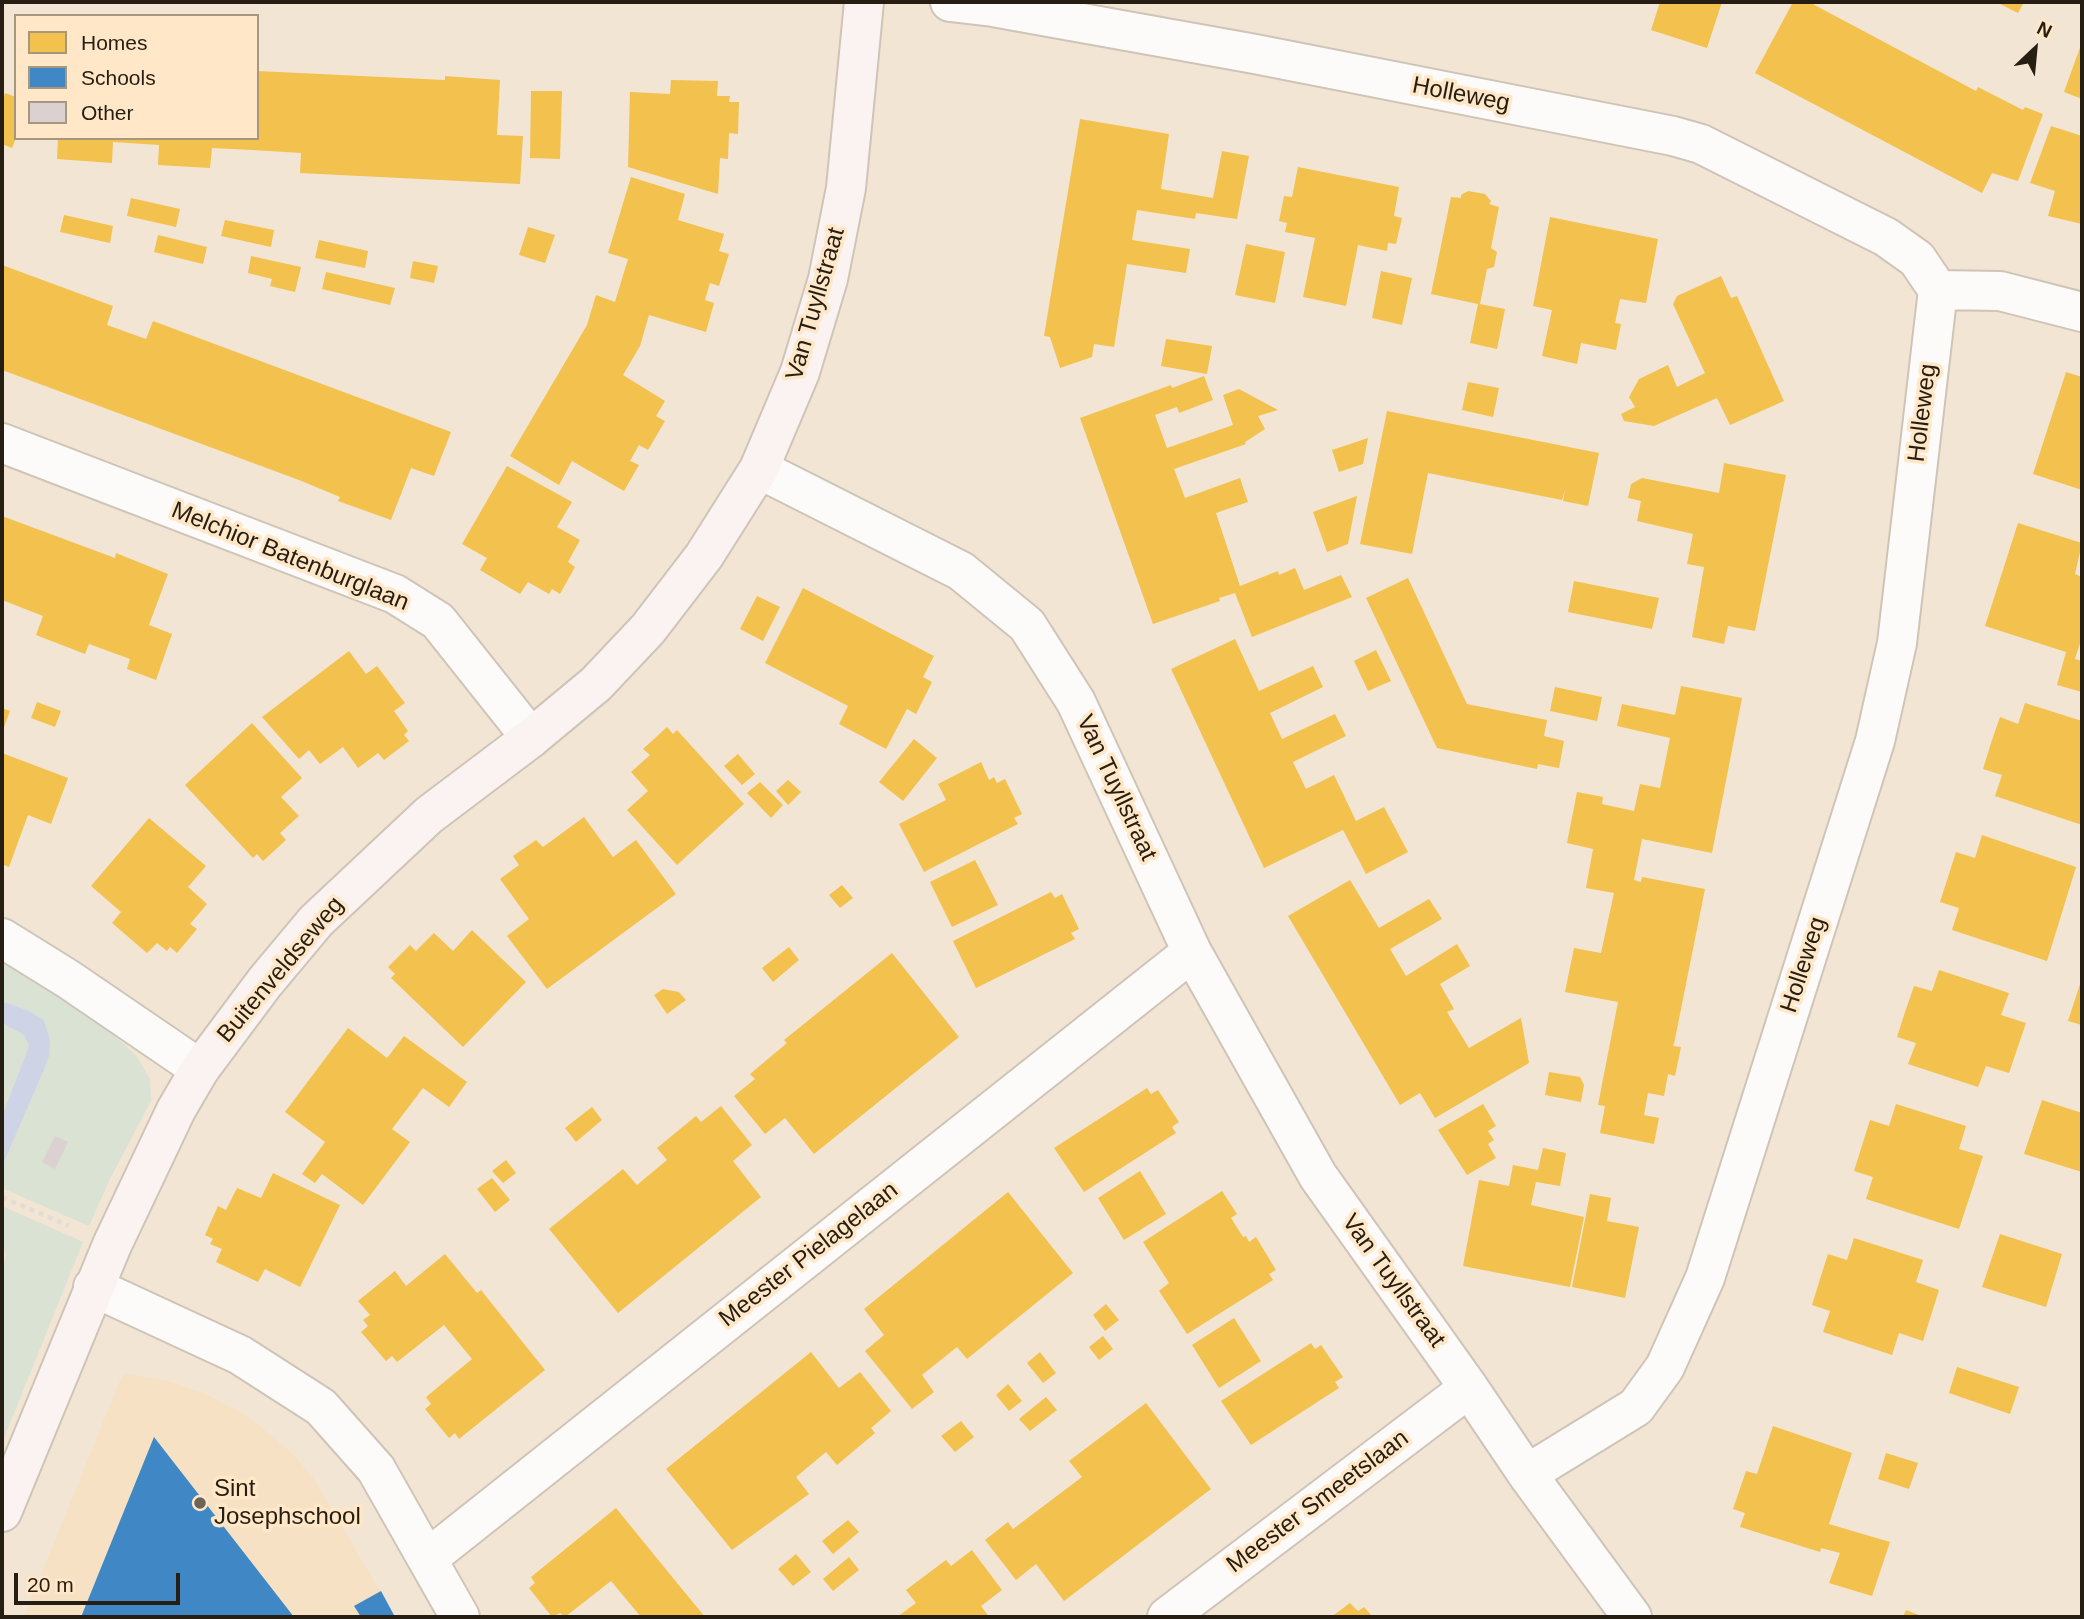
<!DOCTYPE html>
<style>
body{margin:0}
#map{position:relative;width:2084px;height:1619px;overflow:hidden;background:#f2e5d4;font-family:Helvetica,sans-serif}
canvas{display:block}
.frame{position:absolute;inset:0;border:4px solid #261e12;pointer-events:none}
.legend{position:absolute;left:14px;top:14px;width:245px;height:126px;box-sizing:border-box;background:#ffe7c7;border:2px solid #a8977f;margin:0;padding:9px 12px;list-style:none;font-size:21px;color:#261e12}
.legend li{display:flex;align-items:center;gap:14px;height:35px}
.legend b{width:35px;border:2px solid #a8977f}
.north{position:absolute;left:2000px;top:14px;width:70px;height:70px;-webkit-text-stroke:5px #ffe7c7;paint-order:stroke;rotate:26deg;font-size:19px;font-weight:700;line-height:28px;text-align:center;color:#261e12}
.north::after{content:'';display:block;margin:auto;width:24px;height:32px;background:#261e12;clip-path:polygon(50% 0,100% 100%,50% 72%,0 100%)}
.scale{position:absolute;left:14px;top:1573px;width:166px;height:32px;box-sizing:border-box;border:4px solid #261e12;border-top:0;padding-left:9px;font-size:21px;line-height:24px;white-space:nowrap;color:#261e12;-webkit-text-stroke:5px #ffe7c7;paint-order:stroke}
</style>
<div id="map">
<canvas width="2084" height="1619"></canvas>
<div class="frame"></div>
<ul class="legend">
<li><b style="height:19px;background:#f2c14e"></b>Homes</li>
<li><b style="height:19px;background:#3f88c5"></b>Schools</li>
<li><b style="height:19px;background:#dbd1d0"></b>Other</li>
</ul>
<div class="north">N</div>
<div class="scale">20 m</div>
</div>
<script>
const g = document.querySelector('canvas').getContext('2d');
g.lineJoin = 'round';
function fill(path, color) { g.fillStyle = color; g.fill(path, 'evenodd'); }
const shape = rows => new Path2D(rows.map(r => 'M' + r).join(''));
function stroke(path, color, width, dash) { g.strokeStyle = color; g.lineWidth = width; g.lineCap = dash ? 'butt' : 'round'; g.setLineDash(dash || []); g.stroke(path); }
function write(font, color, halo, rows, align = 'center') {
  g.font = font + ' Helvetica,sans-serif'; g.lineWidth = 7; g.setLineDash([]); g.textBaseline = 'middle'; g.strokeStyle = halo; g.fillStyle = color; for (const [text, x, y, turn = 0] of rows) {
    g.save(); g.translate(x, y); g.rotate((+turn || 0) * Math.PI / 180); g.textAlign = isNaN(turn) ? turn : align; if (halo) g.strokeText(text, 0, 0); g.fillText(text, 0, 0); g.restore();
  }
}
const built = shape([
 [126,1373,172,1382,210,1396,247,1416,272,1436,296,1457,316,1482,395,1617,24,1617,121,1378]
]);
const green = shape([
 [2,962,42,985,105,1028,136,1055,150,1079,151,1101,110,1179,89,1226,2,1188,2,1164,43,1072,27,1010,2,1001],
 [2,1023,24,1035,29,1046,2,1116],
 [2,1206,83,1242,2,1443,2,1273,6,1254,2,1243]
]);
const water = shape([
 [2,1001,27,1010,44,1020,50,1041,49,1056,43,1072,3,1164,2,1116,29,1046,24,1035,2,1023]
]);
const homes = shape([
 [1660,2,1722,2,1707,48,1651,30],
 [1793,2,1809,2,1976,91,1978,87,2023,110,2025,107,2043,114,2018,181,1992,173,1982,193,1755,73],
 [1996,2,2024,2,2018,13],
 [2082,42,2082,99,2064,92],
 [257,71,445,80,445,76,500,80,497,135,523,136,520,184,300,173,301,153,253,150,212,148,210,168,158,165,159,145,113,142,112,163,57,159,58,138,257,138],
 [671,80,718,81,717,96,730,96,729,102,739,102,738,134,729,133,728,159,720,158,718,194,628,167,630,92,670,94],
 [531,91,562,91,560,159,530,158],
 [5,93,16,97,16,138,12,148,2,144,2,103],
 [1080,119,1169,134,1161,189,1213,198,1222,151,1249,156,1237,219,1196,213,1195,219,1137,210,1132,240,1190,249,1186,273,1127,264,1114,347,1094,344,1092,357,1060,368,1050,337,1044,336],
 [2051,126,2082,136,2082,224,2048,216,2055,191,2030,183],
 [1298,167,1399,187,1394,216,1402,218,1396,244,1388,243,1387,251,1358,245,1346,306,1303,297,1315,238,1285,232,1287,223,1279,221,1284,196,1292,197],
 [631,177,685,194,678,220,724,234,719,251,729,254,719,286,710,283,705,300,714,303,706,332,649,315,640,346,623,375,665,401,656,416,665,421,648,450,639,445,630,461,639,465,624,491,572,461,559,485,510,456,587,325,596,295,615,302,628,259,608,253],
 [1468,191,1485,194,1491,201,1489,204,1499,207,1491,248,1497,252,1494,267,1487,269,1480,304,1505,309,1497,349,1470,343,1478,304,1431,294,1451,197,1461,198,1461,195],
 [131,198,180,209,176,227,127,216],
 [64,215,113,226,110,243,60,232],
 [1550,217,1658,239,1646,303,1620,299,1615,323,1621,324,1616,350,1581,343,1577,364,1542,356,1552,310,1533,306],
 [225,220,274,230,271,247,221,236],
 [528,227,555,235,545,263,519,255],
 [158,235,207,247,203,264,154,252],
 [319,240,368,251,365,268,315,258],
 [1246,244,1285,252,1275,303,1235,295],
 [251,256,301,267,295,292,270,286,272,279,248,273],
 [413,261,438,266,434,283,410,278],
 [2,265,113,306,107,325,146,339,153,321,451,432,434,476,411,468,391,520,338,501,340,497,299,480,2,370],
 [1381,271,1412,278,1402,325,1372,318],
 [326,272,395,288,390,305,322,289],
 [1721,276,1731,298,1737,296,1784,401,1730,425,1717,398,1654,426,1624,421,1621,414,1635,407,1629,397,1639,379,1668,365,1677,387,1705,373,1673,304,1677,296],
 [1166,339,1212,346,1207,374,1161,366],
 [2066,372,2082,377,2082,490,2033,474],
 [1204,376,1213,400,1179,413,1177,407,1155,415,1167,448,1233,425,1223,395,1239,389,1278,410,1258,416,1265,429,1245,442,1246,444,1174,469,1185,498,1240,478,1248,502,1216,513,1240,586,1278,571,1279,575,1295,568,1304,590,1341,575,1352,597,1252,637,1235,593,1219,598,1220,601,1153,624,1080,418,1171,385,1172,388],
 [1468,382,1499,388,1493,417,1462,410],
 [1387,411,1599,453,1588,506,1563,501,1565,490,1562,500,1428,473,1412,554,1360,544],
 [1368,438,1363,464,1339,472,1332,450],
 [1724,463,1786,475,1755,631,1728,626,1724,644,1692,637,1704,567,1687,564,1693,534,1637,521,1641,501,1628,498,1631,484,1642,478,1719,493],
 [507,466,572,502,557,527,580,540,568,562,575,567,560,594,552,589,549,594,528,582,520,594,480,570,487,558,462,544],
 [1357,496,1348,544,1327,552,1313,512],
 [2,516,115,558,116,553,168,574,149,625,172,634,156,680,127,669,130,659,89,644,85,654,36,635,43,616,2,600],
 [2018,523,2082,543,2075,574,2082,577,2082,637,2075,659,2082,661,2082,692,2057,685,2066,652,1985,626],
 [1408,578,1467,704,1547,720,1544,736,1564,741,1559,768,1538,764,1537,769,1437,748,1366,598],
 [1574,581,1659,598,1652,629,1568,612],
 [803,588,934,656,923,677,932,682,916,714,907,709,886,749,839,724,848,706,765,663],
 [757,596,780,607,763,641,740,629],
 [1235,639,1259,691,1313,666,1323,687,1270,713,1282,739,1335,714,1346,736,1293,762,1306,789,1334,775,1356,821,1384,807,1408,852,1366,874,1343,830,1264,868,1171,669],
 [1376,650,1391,681,1368,691,1354,661],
 [349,651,366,674,377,666,405,703,394,711,408,731,404,735,409,741,384,760,378,753,358,768,343,747,320,764,309,750,299,759,262,717],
 [1681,686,1742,698,1712,853,1642,839,1634,880,1641,882,1642,877,1705,889,1674,1044,1673,1046,1681,1047,1675,1076,1668,1074,1664,1096,1648,1093,1644,1115,1659,1118,1654,1144,1600,1133,1605,1106,1598,1105,1618,1002,1565,992,1574,948,1601,953,1614,893,1586,888,1593,849,1567,843,1577,792,1603,797,1602,804,1634,811,1640,784,1660,788,1670,738,1617,726,1622,704,1675,715],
 [1555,687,1602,697,1597,721,1550,711],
 [37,702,61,711,55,727,31,718],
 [2025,703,2082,721,2082,825,1995,796,2002,775,1983,769,1991,743,2000,717,2018,724],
 [2,708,10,711,4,727,2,726],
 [252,723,302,778,281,797,299,816,280,833,286,840,263,861,257,854,253,858,185,785],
 [667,727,673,734,677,730,744,804,677,865,627,810,648,791,631,772,650,755,643,749],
 [914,739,937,758,903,801,879,782],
 [2,753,68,778,51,824,28,815,9,867,2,864],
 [738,754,755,774,742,785,724,766],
 [981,762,989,780,994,777,997,783,1005,779,1022,814,1014,818,1018,824,924,872,899,824,946,800,938,784],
 [788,780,801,792,788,805,776,791],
 [760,782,783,805,771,818,747,793],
 [584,817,613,857,636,840,676,894,547,989,507,936,529,919,500,879,519,865,513,856,536,840,543,847],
 [149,818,206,866,188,887,207,904,190,924,197,929,177,953,170,947,167,951,157,943,147,953,112,923,121,912,91,886],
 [1982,835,2076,867,2047,961,1952,930,1959,908,1940,902,1956,852,1975,858],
 [975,860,998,905,952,927,930,882],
 [1350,880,1379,928,1429,899,1442,919,1390,949,1406,976,1457,944,1470,966,1440,984,1454,1009,1447,1012,1469,1048,1521,1018,1529,1063,1435,1118,1420,1093,1400,1105,1288,916],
 [842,885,853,898,840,908,829,895],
 [1051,892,1055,898,1062,894,1079,929,1071,933,1075,939,976,988,953,941],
 [472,930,526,982,463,1047,391,978,395,974,388,967,410,945,416,951,434,933,453,951],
 [789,947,799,960,773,982,762,968],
 [892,953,959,1037,814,1154,785,1118,765,1134,734,1096,755,1079,750,1074,787,1043,784,1040],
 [1939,970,2009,993,2001,1015,2026,1023,2009,1073,1986,1066,1978,1087,1908,1064,1916,1043,1897,1037,1905,1012,1914,986,1932,991],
 [2082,978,2082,1025,2068,1021],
 [663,989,679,992,686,1000,667,1014,654,995],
 [348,1028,387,1058,404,1036,467,1082,449,1107,423,1088,392,1129,410,1142,363,1205,322,1174,315,1183,302,1174,325,1142,285,1112],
 [1549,1072,1580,1077,1584,1085,1581,1102,1545,1095],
 [1147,1088,1151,1094,1158,1090,1179,1122,1172,1127,1176,1133,1084,1192,1054,1148],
 [2042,1100,2082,1113,2082,1172,2024,1154],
 [1483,1104,1496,1126,1488,1131,1494,1140,1488,1144,1496,1158,1467,1175,1438,1130],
 [1896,1104,1966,1126,1959,1149,1983,1156,1959,1229,1866,1199,1873,1177,1854,1171,1870,1120,1889,1126],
 [721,1106,752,1145,733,1161,761,1197,618,1313,549,1229,623,1169,637,1185,667,1160,657,1148,696,1116,701,1122],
 [592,1107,602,1120,576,1142,565,1128],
 [1543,1148,1566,1153,1560,1186,1536,1182,1531,1205,1584,1217,1570,1287,1463,1266,1479,1180,1509,1186,1513,1165,1538,1170],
 [506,1160,516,1173,503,1183,492,1171],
 [1140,1171,1166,1214,1124,1240,1098,1198],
 [273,1173,340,1205,300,1287,265,1269,258,1282,216,1262,222,1249,210,1244,213,1239,205,1235,218,1206,226,1210,237,1188,261,1198],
 [492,1178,510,1200,495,1212,477,1189],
 [1222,1191,1237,1214,1231,1218,1243,1237,1246,1236,1249,1242,1256,1237,1276,1270,1269,1274,1273,1280,1187,1334,1159,1291,1169,1283,1143,1242],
 [1008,1192,1073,1273,967,1359,957,1347,922,1375,934,1392,912,1409,865,1351,884,1335,864,1309],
 [1590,1194,1611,1198,1607,1221,1639,1227,1625,1298,1572,1287],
 [2000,1234,2062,1254,2046,1307,1982,1287],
 [1854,1238,1923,1260,1916,1282,1939,1290,1923,1341,1899,1333,1892,1355,1823,1332,1830,1311,1812,1305,1820,1279,1828,1254,1847,1260],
 [445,1254,477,1293,481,1290,545,1370,459,1439,455,1433,449,1438,425,1409,431,1404,426,1397,472,1359,444,1325,397,1362,392,1356,386,1361,361,1332,368,1326,363,1320,370,1315,358,1301,395,1271,406,1286],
 [1106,1304,1119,1320,1105,1331,1093,1315],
 [1234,1318,1261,1361,1219,1388,1192,1345],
 [1103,1336,1113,1349,1099,1360,1089,1347],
 [1311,1343,1315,1349,1321,1345,1343,1377,1335,1382,1339,1388,1251,1445,1221,1401],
 [811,1352,839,1388,860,1372,891,1411,871,1428,875,1433,837,1465,826,1452,796,1477,809,1494,732,1550,666,1469],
 [1040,1352,1056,1373,1043,1383,1027,1363],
 [1957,1367,2019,1387,2010,1414,1949,1393],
 [1008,1384,1022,1401,1009,1411,996,1395],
 [1046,1397,1057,1410,1030,1431,1019,1419],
 [1146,1403,1211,1489,1064,1601,1036,1564,1016,1580,985,1540,1008,1522,1013,1529,1082,1477,1069,1461],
 [961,1421,974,1437,955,1452,941,1436],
 [1773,1426,1852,1453,1829,1524,1890,1542,1872,1596,1829,1583,1840,1553,1821,1548,1820,1552,1740,1527,1745,1513,1733,1509,1746,1471,1757,1474],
 [1886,1453,1918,1463,1909,1489,1878,1479],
 [616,1508,664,1567,705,1617,641,1617,611,1581,565,1617,560,1613,552,1617,529,1588,535,1583,531,1577],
 [848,1520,859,1532,833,1554,822,1541],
 [972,1550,1002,1590,981,1606,989,1617,897,1617,916,1603,906,1590,946,1560,951,1566],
 [796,1554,811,1572,793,1586,778,1569],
 [849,1557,859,1570,833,1591,823,1579],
 [1350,1603,1358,1611,1364,1607,1373,1617,1331,1617],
 [1906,1610,1924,1617,1903,1617]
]);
const schools = shape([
 [154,1437,294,1617,81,1617],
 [381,1591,395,1617,361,1617,354,1606]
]);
const building = shape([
 [55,1136,68,1142,55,1169,42,1162]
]);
const path = shape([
 [2,1197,69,1226]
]);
const street = shape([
 [950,2,993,7,1255,54,1673,136,1701,144,1886,237,1917,259,1938,290,1897,643,1875,741,1705,1278,1665,1367,1636,1407,1527,1474],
 [1938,290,2000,291,2082,312],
 [2,443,395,594,438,621,531,738],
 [759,469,961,571,1027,625,1076,702,1192,952,1318,1176,1469,1388,1527,1474,1632,1617],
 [2,938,68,979,200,1069],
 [93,1287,240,1355,321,1407,376,1469,460,1617],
 [427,1559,1192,952],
 [1167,1617,1469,1388]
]);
const secondary = shape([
 [2,1512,112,1245,176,1110,200,1069,265,982,316,921,429,815,531,738,596,684,648,629,704,556,759,469,800,372,828,279,846,188,864,2]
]);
const markers = [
 [200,1503,7,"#6d6456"]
];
const streetNames = [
 ["Holleweg",1461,95,11],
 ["Van Tuyllstraat",816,304,-74],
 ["Holleweg",1923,413,-83],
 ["Melchior Batenburglaan",290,557,22],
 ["Van Tuyllstraat",1116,788,65],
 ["Holleweg",1804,965,-72],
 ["Buitenveldseweg",281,970,-50],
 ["Meester Pielagelaan",809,1255,-38],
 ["Van Tuyllstraat",1393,1281,54],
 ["Meester Smeetslaan",1318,1502,-37]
];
const poiNames = [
 ["Sint",214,1489],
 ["Josephschool",214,1517]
];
fill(built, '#f6e1c4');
fill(green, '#d9e2d3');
fill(water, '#ced4e6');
fill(homes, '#f2c14e');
fill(schools, '#3f88c5');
fill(building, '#dbd1d0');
stroke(street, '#cec4b7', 42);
stroke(secondary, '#cec4b7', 42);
stroke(path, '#e1ddd7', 4.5, [5, 5]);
stroke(street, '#fdfbf9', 38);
stroke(secondary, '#faf3f2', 38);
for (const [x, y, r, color] of markers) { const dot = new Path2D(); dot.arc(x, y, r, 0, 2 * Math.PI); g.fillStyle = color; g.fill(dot); stroke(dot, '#ffe7c7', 2.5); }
write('24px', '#261e12', '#ffe7c7', streetNames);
write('24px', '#261e12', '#ffe7c7', poiNames, 'left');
</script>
